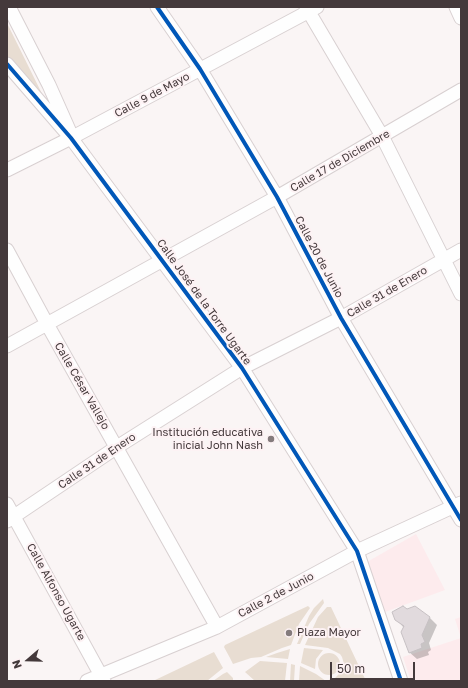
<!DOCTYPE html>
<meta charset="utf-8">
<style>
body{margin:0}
#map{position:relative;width:468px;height:688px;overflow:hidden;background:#faf5f5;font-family:"Golos Text",sans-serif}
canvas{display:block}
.frame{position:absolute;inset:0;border:8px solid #44393b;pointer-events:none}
.north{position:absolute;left:8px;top:640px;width:40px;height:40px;-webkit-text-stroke:3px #fdf2f4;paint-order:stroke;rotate:250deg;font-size:11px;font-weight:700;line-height:16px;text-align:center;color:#44393b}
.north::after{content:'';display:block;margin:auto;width:14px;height:18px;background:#44393b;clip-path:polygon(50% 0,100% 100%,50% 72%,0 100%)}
.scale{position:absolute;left:330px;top:662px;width:85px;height:18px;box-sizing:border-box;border:2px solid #44393b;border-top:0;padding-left:5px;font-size:12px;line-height:14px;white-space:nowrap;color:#44393b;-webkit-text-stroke:3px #fdf2f4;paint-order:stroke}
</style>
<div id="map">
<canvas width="468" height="688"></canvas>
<div class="frame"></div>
<div class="north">N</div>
<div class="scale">50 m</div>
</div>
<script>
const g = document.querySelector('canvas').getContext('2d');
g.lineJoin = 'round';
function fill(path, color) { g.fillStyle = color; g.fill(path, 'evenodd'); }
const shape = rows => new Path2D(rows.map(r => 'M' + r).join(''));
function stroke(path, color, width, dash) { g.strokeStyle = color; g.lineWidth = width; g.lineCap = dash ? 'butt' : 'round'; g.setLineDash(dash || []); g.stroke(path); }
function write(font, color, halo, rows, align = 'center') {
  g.font = font + ' "Golos Text",sans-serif'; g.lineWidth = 4; g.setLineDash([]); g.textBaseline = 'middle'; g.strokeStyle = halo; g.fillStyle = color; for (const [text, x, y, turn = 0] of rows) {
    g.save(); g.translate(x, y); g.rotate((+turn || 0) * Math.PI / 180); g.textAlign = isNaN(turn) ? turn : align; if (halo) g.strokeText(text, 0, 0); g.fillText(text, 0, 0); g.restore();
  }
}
const built = shape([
 [416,534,445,590,385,612,367,562],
 [461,617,461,681,411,681,403,657,461,638,455,619]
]);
const green = shape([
 [7,23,52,114,7,62],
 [323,599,324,603,309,624,300,644,297,644,309,616,314,608],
 [308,606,310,608,299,624,291,645,282,648,261,657,251,658,233,664,230,658,224,647,225,645],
 [327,607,331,607,366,681,331,681,329,679,335,678,343,670,344,664,342,657,340,654,328,648,305,645,318,617],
 [304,648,323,650,316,659,315,669,301,663],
 [290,649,288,659,266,657,277,653],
 [214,652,223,668,207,681,153,681],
 '318 664a11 11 0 1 1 22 0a11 11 0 1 1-22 0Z',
 [260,661,287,663,285,681,255,681,245,672],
 [291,664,295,665,294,681,290,681],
 [300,666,316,674,326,681,299,681],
 [227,672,233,678,233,681,213,681,223,674]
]);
const shadow = shape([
 [415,607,430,618,437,625,429,643,431,650,428,652,429,655,417,659,409,652,404,628,396,619,406,610]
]);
const building = shape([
 [403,606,407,609,415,606,430,617,422,635,425,642,421,644,422,648,409,653,401,632,404,626,395,620,392,612,403,606]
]);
const minor = shape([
 [9,7,49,85,69,130],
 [157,7,200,69,277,197,341,318,461,520],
 [306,7,382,136,461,294],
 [456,7,461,18],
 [7,64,71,138,242,368,357,551,401,681],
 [7,170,71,138,317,7],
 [7,250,47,324,217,627],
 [7,346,277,197,461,90],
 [7,504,104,681],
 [7,521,117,447,242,368,341,318,461,250],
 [87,681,217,627,357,551,461,503]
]);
const cycleway = shape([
 [157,7,200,69,277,197,341,318,461,520],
 [7,64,71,138,242,368,357,551,401,681]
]);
const markers = [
 [271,439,4,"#847b7c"],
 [289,633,4,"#847b7c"]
];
const streetNames = [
 ["Calle 9 de Mayo",152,95,-28],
 ["Calle 17 de Diciembre",340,161,-30],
 ["Calle 20 de Junio",319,257,62],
 ["Calle 31 de Enero",387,292,-30],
 ["Calle José de la Torre Ugarte",204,302,54],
 ["Calle César Vallejo",82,386,60],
 ["Calle 31 de Enero",97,461,-34],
 ["Calle Alfonso Ugarte",56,592,61],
 ["Calle 2 de Junio",276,595,-28]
];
const poiNames = [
 ["Institución educativa",263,433],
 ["inicial John Nash",263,446],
 ["Plaza Mayor",297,633,"left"]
];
fill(built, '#fdebed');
fill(green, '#e8ddd2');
fill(shadow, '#0003');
fill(building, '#e1dadd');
stroke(building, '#c6c0c3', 1);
stroke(minor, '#d8d0d1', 15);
stroke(minor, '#fefefe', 13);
stroke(cycleway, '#0057b8', 4);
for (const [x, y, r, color] of markers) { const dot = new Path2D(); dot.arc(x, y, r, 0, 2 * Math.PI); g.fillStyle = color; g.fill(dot); stroke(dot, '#fdf2f4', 1.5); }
write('11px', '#44393b', '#fdf2f4', streetNames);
write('11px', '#44393b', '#fdf2f4', poiNames, 'right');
</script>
